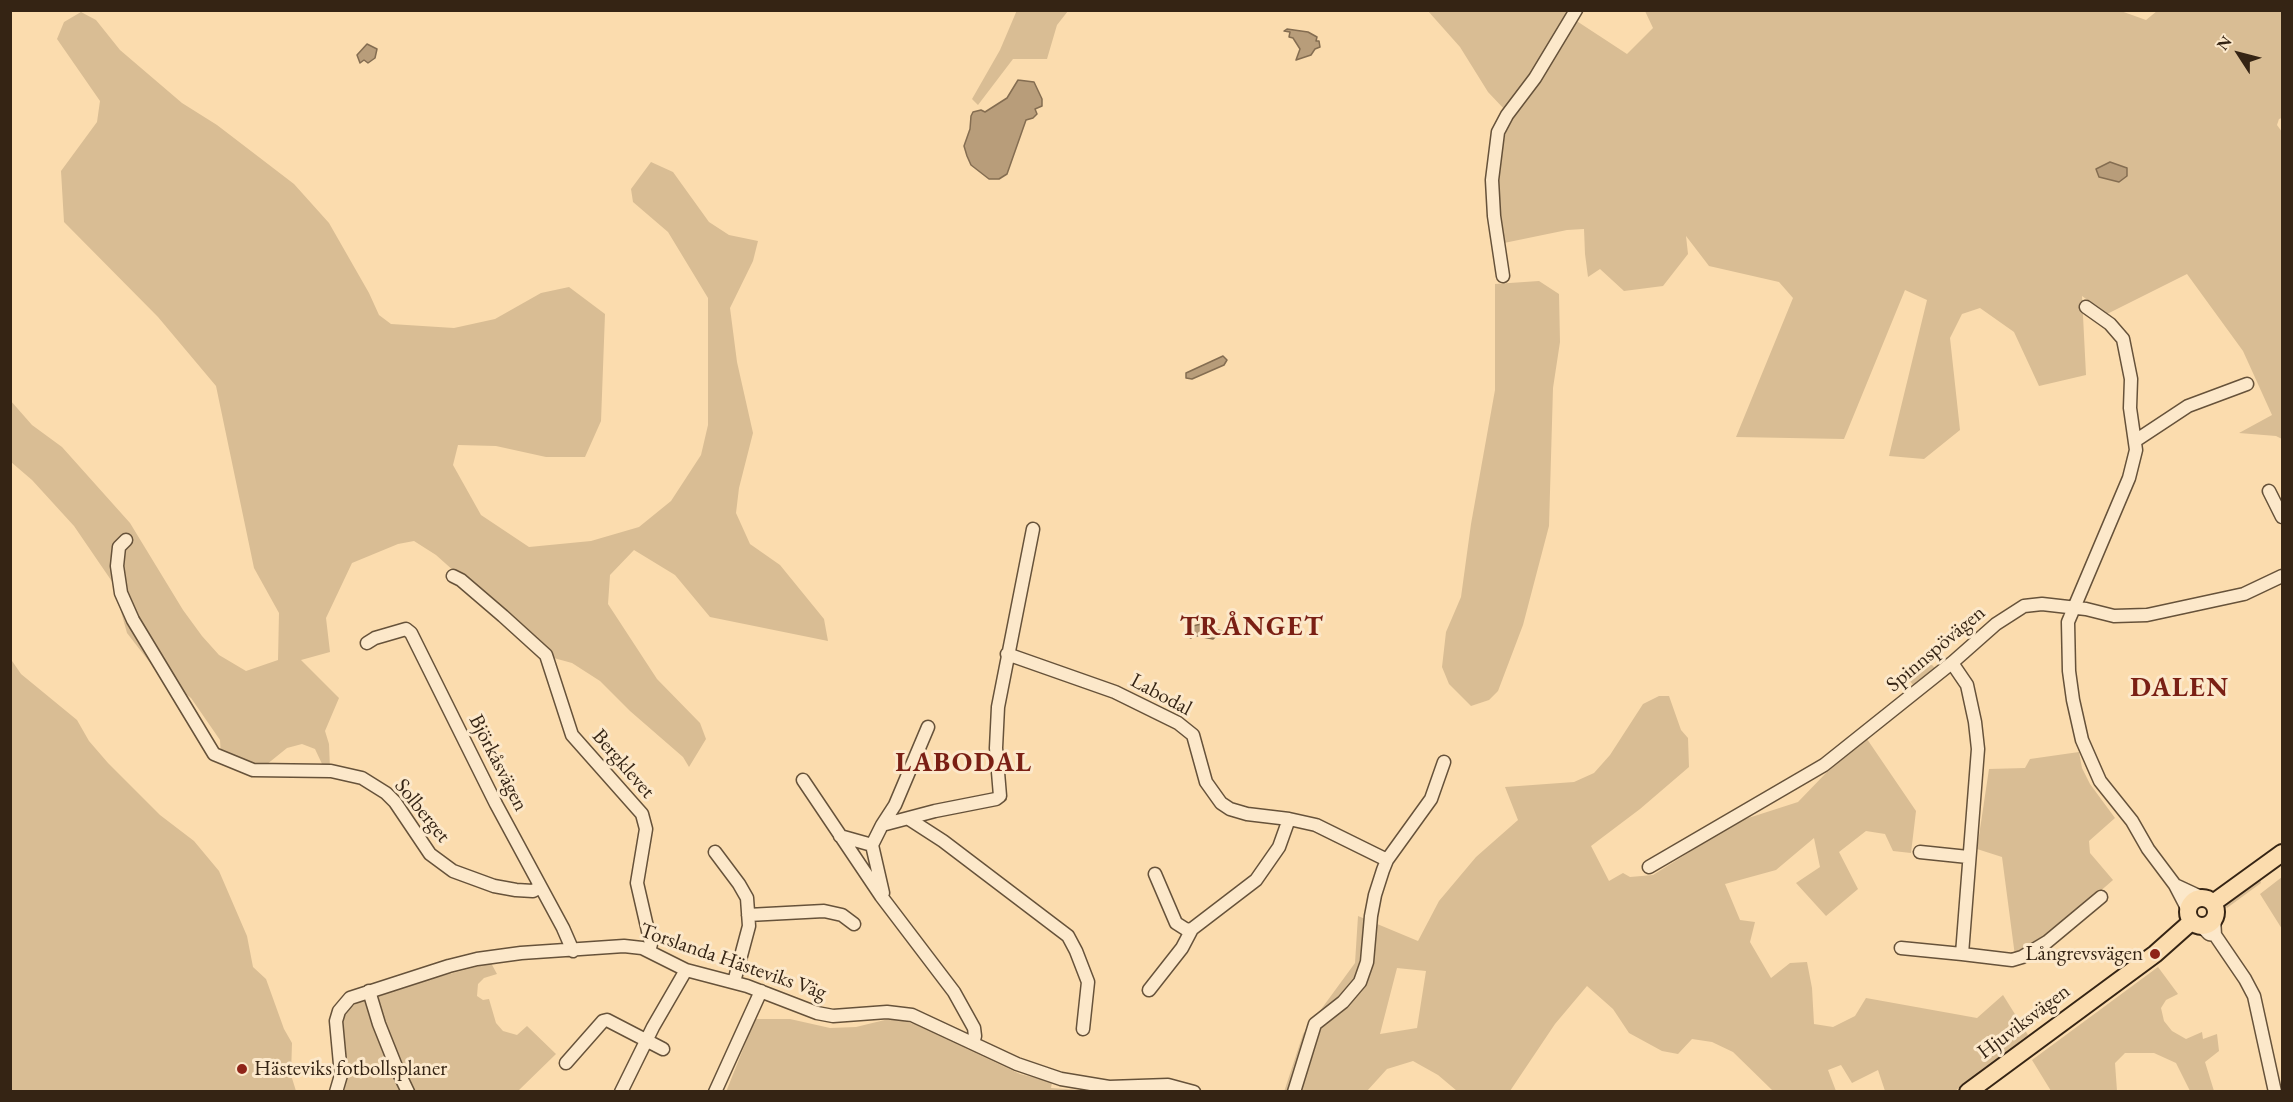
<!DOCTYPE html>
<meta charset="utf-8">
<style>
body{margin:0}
#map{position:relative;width:2293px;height:1102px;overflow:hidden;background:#fbdcae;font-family:"EB Garamond",serif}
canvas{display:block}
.frame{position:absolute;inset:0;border:12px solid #352414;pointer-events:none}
.north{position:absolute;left:2209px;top:24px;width:60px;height:60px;-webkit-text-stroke:4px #fce8ca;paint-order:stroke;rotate:306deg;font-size:16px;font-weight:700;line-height:24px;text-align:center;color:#352414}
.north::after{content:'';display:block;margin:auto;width:21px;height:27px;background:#352414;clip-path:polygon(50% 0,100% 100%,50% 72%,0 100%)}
</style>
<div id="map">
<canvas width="2293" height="1102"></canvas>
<div class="frame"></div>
<div class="north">N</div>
</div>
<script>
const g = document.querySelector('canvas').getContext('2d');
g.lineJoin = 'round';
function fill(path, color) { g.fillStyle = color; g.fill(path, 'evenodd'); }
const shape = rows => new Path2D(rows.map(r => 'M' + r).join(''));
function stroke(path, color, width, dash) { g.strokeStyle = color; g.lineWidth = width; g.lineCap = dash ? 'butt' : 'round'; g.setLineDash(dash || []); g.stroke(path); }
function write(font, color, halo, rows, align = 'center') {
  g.font = font + ' "EB Garamond",serif'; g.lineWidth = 6; g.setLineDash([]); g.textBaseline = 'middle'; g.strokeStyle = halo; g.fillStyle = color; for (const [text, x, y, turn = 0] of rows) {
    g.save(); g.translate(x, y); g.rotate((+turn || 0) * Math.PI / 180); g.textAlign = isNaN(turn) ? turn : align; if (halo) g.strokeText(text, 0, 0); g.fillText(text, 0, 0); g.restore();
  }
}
const green = shape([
 [1017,10,1068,11,1057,25,1047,59,1013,59,978,105,972,99,1000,50],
 [2118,10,2146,20,2157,11,2282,11,2282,118,2279,119,2277,125,2282,132,2282,439,2276,436,2239,433,2272,415,2243,351,2187,274,2107,314,2082,296,2086,375,2039,386,2014,332,1980,308,1962,314,1950,338,1960,430,1924,459,1889,456,1927,300,1905,290,1844,439,1736,437,1793,298,1779,282,1709,266,1686,236,1688,254,1663,286,1624,291,1600,269,1588,277,1585,254,1584,229,1567,230,1504,243,1497,195,1498,169,1507,126,1505,110,1488,92,1460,47,1428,11,1571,11,1569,16,1627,54,1653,28,1645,11],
 [81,12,96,20,120,50,182,103,217,125,294,184,329,223,369,293,379,315,391,324,454,328,495,319,541,293,569,287,605,314,601,421,585,457,546,457,496,446,458,445,453,465,481,515,529,547,591,541,639,527,671,501,701,455,708,425,708,298,668,232,633,202,631,189,651,162,673,172,709,222,729,235,758,241,753,261,730,308,737,362,753,433,739,488,736,513,750,544,780,565,824,619,828,641,710,617,675,575,634,550,610,575,608,604,657,679,700,723,706,739,689,767,683,757,630,711,600,681,572,663,550,657,436,555,414,541,398,544,352,563,326,618,330,652,301,660,339,698,325,731,329,744,330,769,323,766,315,749,302,744,287,748,266,765,251,764,221,755,220,740,191,698,158,673,127,633,113,583,74,526,32,480,11,462,10,400,32,425,62,447,130,523,183,610,202,636,219,655,246,671,278,660,279,613,254,568,216,386,158,317,64,222,61,171,97,122,100,101,57,39,64,22],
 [1539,281,1559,294,1560,342,1553,388,1549,526,1523,625,1498,691,1489,700,1471,706,1449,684,1442,667,1446,632,1461,597,1471,524,1495,390,1495,284],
 [10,658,21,674,77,720,89,741,108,763,160,815,194,841,219,871,247,936,253,967,266,979,284,1029,292,1043,291,1075,296,1091,11,1091],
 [1927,665,1932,665,1935,668,1914,686,1909,680],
 [1659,696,1669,696,1681,730,1688,738,1689,767,1640,809,1591,846,1609,881,1623,873,1630,877,1653,875,1739,821,1798,802,1826,773,1867,739,1916,811,1911,853,1893,851,1885,834,1866,831,1839,852,1858,889,1826,916,1796,883,1820,867,1814,838,1776,870,1725,884,1740,920,1755,922,1750,942,1771,978,1790,963,1807,962,1812,988,1814,1024,1833,1027,1855,1016,1866,998,1977,1018,2003,995,2028,1035,1955,1091,1885,1091,1878,1070,1852,1083,1841,1065,1828,1070,1836,1091,1773,1091,1733,1052,1712,1042,1692,1039,1678,1054,1662,1051,1629,1033,1613,1009,1587,986,1555,1024,1510,1091,1457,1091,1438,1075,1413,1061,1387,1069,1367,1091,1284,1092,1303,1034,1355,963,1358,916,1418,941,1439,901,1476,857,1518,820,1505,787,1574,782,1594,773,1610,755,1643,704],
 [1397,968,1426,971,1417,1028,1380,1034],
 [2079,752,2082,768,2090,784,2115,818,2089,841,2090,853,2113,880,2048,937,2015,956,2002,857,1977,849,1989,769,2025,768,2030,759],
 [2282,877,2282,929,2260,894],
 [2260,878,2261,883,2227,908,2225,906,2235,894],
 [491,963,497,974,484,978,478,984,477,996,483,1000,489,999,496,1023,503,1031,517,1035,527,1026,556,1054,518,1091,344,1091,347,1070,342,1035,342,1018,347,1010,362,1000,404,986],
 [2158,967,2178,994,2166,1000,2161,1008,2164,1021,2172,1031,2186,1039,2202,1032,2203,1039,2217,1034,2219,1051,2205,1062,2214,1091,2190,1091,2176,1063,2154,1053,2125,1053,2115,1063,2117,1091,2051,1091,2032,1060],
 [893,1018,914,1024,1020,1074,1052,1082,1051,1088,1094,1091,726,1092,755,1019,790,1019,830,1028,856,1027]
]);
const water = shape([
 [1287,29,1308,32,1317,37,1316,41,1319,41,1320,47,1315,49,1311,55,1296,60,1300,49,1293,38,1289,37,1290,32,1284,31,1287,29],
 [367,44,377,49,375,58,368,63,364,60,360,63,357,55,367,44],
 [1018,80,1034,82,1042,99,1042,106,1035,109,1037,114,1033,118,1026,120,1007,174,999,179,989,179,971,165,967,156,964,146,970,129,971,116,973,112,981,110,985,112,1007,98,1018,80],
 [2110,162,2127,168,2127,176,2119,182,2099,177,2096,169,2110,162],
 [1223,356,1227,360,1224,365,1192,379,1186,378,1186,373,1223,356],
 [1201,624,1208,628,1222,631,1213,639,1193,635,1190,635,1191,638,1189,637,1189,631,1193,626,1201,624]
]);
const minor = shape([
 [1503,276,1494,216,1492,180,1498,132,1507,115,1535,78,1576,10],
 [2086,307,2110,324,2123,339,2131,379,2130,408,2136,450,2129,478,2068,622,2069,671,2073,700,2082,740,2100,781,2132,821,2148,849,2175,885,2188,910],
 [2135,441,2188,406,2247,384],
 [2269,491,2282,517],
 [126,540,119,547,117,566,121,593,133,620,214,754,253,770,331,771,362,778,386,793,395,802,430,854,453,871,494,886,516,890,533,891,540,887],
 [453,576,461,580,503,616,546,655,572,735,642,814,646,829,637,883,651,944,649,951],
 [367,643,375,638,406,629,411,633,496,804,563,928,573,951],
 [1007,654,1115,692,1178,723,1193,735,1206,782,1221,803,1230,809,1247,814,1289,819],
 [1952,663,1967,685,1975,722,1978,749,1962,954,2012,960,2022,957,2047,942,2101,897],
 [803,780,881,896,954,992,974,1028,975,1036,973,1043],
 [909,819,943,841,1068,936,1076,951,1088,982,1083,1029],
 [882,825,895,805,928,727],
 [840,836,872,845],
 [715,852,739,884,747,898,749,926,734,982],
 [1920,852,1968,857],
 [1649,867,1824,765,1953,662,1996,624,2024,606,2042,604,2086,609,2114,616,2147,615,2244,594,2282,576],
 [1155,874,1176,923,1187,930,1192,929],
 [2175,885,2203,898],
 [881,896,883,893,872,845,882,825,935,811,996,799,1000,796,996,748,998,707,1033,529],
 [748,915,824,911,842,915,854,924],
 [2214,917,2215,935],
 [2201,926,2209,934,2215,935,2245,979,2254,996,2275,1092],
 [1901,948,1962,954],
 [1149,990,1182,948,1192,929,1256,880,1279,847,1289,819,1316,825,1387,860],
 [369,991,379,1024,397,1069,408,1092],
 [566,1063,603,1021,607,1020,663,1049],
 [336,1092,341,1075,336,1021,339,1011,350,998,449,966,477,959,521,953,624,946,642,948,686,970,747,986,817,1013,833,1016,887,1012,912,1015,1017,1064,1061,1079,1109,1087,1168,1085,1194,1092],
 [621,1092,653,1027,686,970],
 [715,1092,761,991],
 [1294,1092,1315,1024,1343,1002,1360,982,1367,962,1371,916,1375,895,1383,870,1387,860,1431,799,1444,762]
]);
const major = shape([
 '2188 912a14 14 0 1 1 28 0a14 14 0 1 1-28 0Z',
 [2213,903,2282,853],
 [1968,1092,2155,954,2191,922]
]);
const markers = [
 [2155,954,6,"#8f2418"],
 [242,1069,6,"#8f2418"]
];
const streetNames = [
 ["Spinnspövägen",1936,649,-40],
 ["Labodal",1161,695,28],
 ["Björkåsvägen",498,763,63],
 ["Bergklevet",623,764,49],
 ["Solberget",422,811,51],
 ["Torslanda Hästeviks Väg",733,962,19],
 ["Hjuviksvägen",2024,1022,-37]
];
const poiNames = [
 ["Långrevsvägen",2143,954],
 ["Hästeviks fotbollsplaner",254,1069,"left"]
];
const districtNames = [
 ["TRÅNGET",1252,628],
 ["DALEN",2180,689],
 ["LABODAL",964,764]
];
fill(green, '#d9bd94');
fill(water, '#b89d7a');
stroke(water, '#846d51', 1.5);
stroke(minor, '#66523a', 15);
stroke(major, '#352414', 20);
stroke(minor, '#fce8ca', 12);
stroke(major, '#fbdcae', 16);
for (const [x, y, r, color] of markers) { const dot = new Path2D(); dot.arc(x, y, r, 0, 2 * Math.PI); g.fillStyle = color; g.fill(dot); stroke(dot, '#fce8ca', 2); }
write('21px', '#352414', '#fce8ca', streetNames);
write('21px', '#352414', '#fce8ca', poiNames, 'right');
g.letterSpacing = '1.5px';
write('bold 27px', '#7a1f14', '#fce8ca', districtNames);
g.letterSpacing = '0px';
</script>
